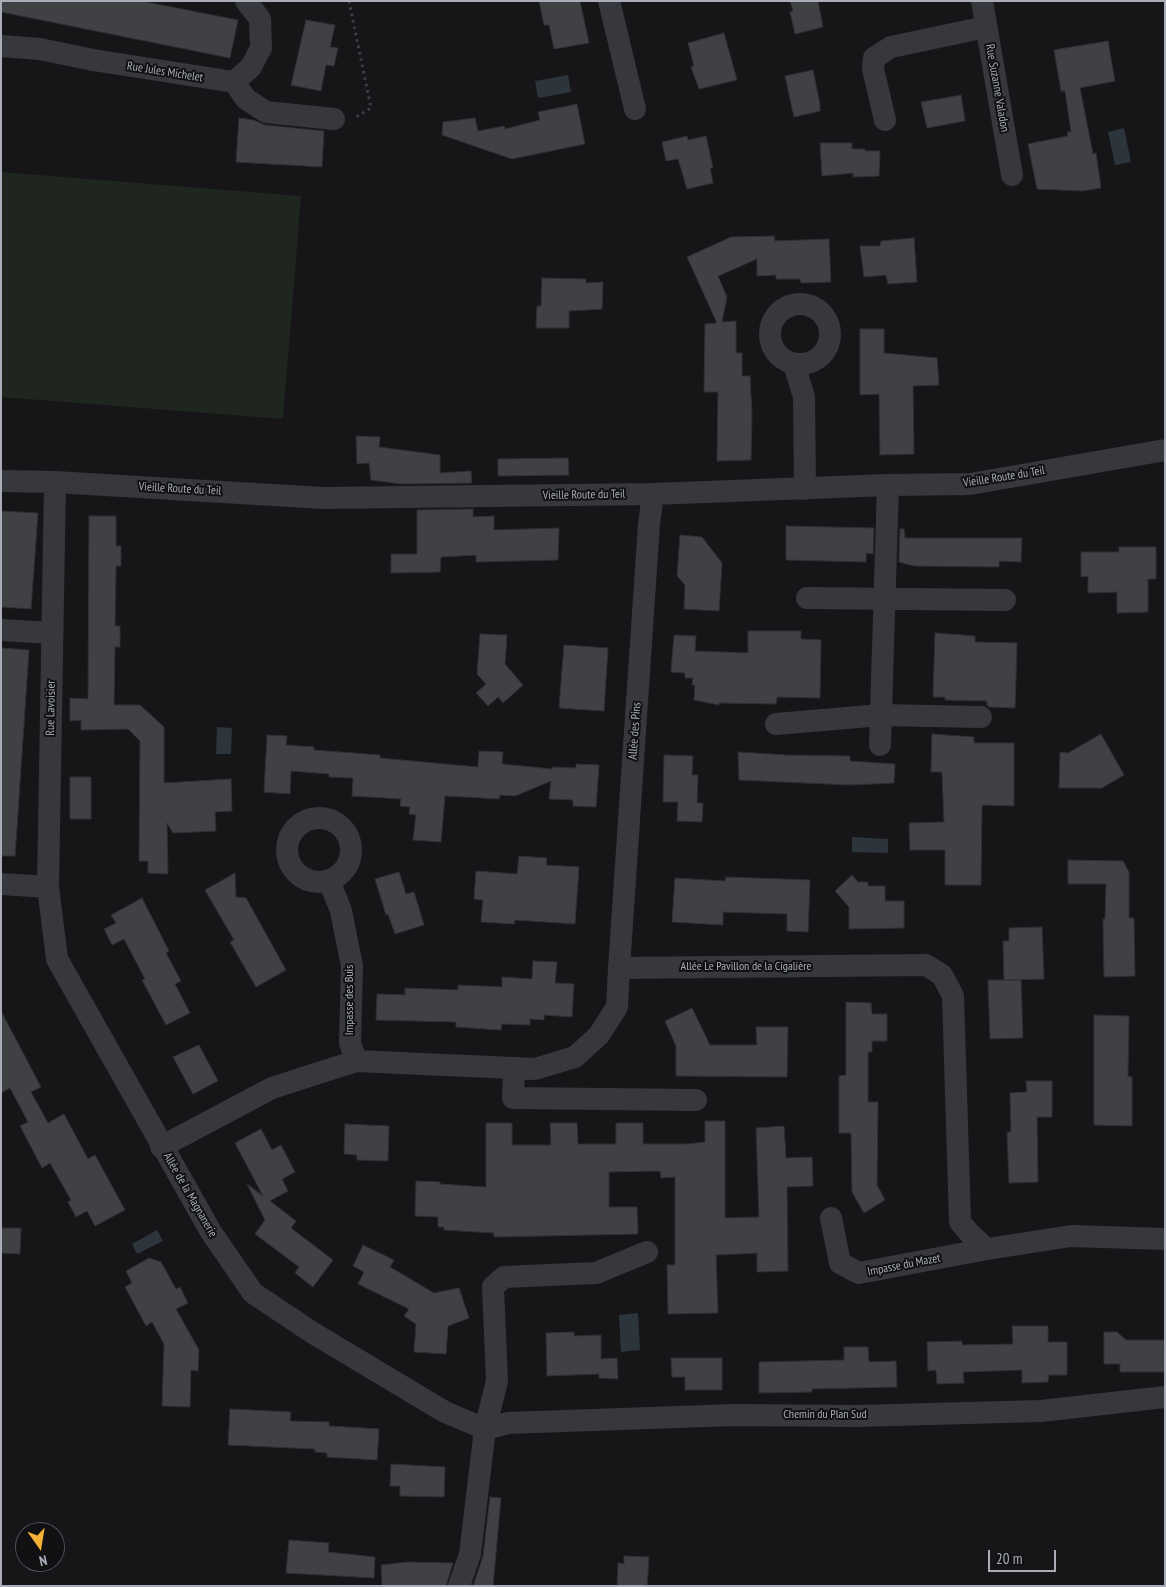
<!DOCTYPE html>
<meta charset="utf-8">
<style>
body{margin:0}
#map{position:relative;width:1166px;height:1587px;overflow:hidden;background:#161618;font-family:"PT Sans Narrow",sans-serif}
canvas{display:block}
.frame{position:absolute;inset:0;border:2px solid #a8adb8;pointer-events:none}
.north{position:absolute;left:15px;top:1522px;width:50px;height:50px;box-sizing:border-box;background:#111113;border:1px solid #4d4f55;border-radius:50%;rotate:167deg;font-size:14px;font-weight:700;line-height:20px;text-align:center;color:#a8adb8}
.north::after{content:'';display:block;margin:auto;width:18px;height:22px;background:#f2b134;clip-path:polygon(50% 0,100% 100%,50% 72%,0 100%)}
.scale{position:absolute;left:988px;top:1550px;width:68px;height:22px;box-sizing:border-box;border:2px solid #a8adb8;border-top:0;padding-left:6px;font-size:15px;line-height:18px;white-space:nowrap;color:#a8adb8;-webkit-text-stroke:4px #111113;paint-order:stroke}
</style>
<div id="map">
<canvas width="1166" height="1587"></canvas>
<div class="frame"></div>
<div class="north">N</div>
<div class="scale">20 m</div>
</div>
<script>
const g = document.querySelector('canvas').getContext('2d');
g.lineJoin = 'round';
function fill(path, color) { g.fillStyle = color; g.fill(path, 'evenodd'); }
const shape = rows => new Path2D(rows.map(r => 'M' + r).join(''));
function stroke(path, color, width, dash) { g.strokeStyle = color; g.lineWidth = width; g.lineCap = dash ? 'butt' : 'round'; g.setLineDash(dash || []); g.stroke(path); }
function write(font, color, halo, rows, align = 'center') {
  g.font = font + ' "PT Sans Narrow",sans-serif'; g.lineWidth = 4; g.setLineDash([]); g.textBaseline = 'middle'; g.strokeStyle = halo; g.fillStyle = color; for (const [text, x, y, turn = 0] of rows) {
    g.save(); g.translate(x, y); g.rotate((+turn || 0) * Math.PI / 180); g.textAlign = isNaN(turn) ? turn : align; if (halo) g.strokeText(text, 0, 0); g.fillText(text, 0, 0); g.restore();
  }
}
const green = shape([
 [1,172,301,196,283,419,1,397]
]);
const water = shape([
 [568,75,571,92,538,98,535,81],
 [1124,128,1131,162,1115,165,1108,132],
 [217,727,232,728,231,754,216,754],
 [852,837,888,839,888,853,852,852],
 [157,1230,163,1241,137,1254,132,1244],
 [638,1313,640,1350,621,1352,619,1315]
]);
const building = shape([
 [1,1,141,1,238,20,230,58,1,12,1,1],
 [539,1,580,1,589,43,554,49,549,25,544,25,539,1],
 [790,1,818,1,823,27,795,34,790,12,793,11,790,1],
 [306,20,335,25,330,47,338,48,334,66,326,65,321,91,291,85,306,20],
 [724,33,737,80,699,89,691,67,694,66,688,43,724,33],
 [1108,41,1115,81,1080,88,1093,154,1096,153,1101,188,1082,191,1037,189,1028,144,1068,136,1067,132,1071,132,1065,91,1061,91,1054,50,1108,41],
 [813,70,820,104,820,111,794,117,785,76,813,70],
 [961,95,965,121,927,128,921,102,961,95],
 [577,104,585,144,512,159,442,135,443,122,475,118,478,131,504,126,505,129,540,120,538,112,577,104],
 [239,118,253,120,265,125,324,131,322,167,236,162,239,118],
 [687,136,688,140,706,136,713,168,710,168,713,183,687,189,678,159,666,161,662,142,687,136],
 [820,143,852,143,852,149,865,149,865,151,880,151,879,176,853,177,853,173,822,176,820,143],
 [774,236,775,241,829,239,831,282,801,283,800,279,776,279,776,275,757,276,757,259,718,276,727,297,722,322,736,321,736,353,742,353,742,376,750,376,752,414,751,460,717,461,718,392,704,392,705,324,717,323,687,257,731,237,774,236],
 [914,238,917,282,888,284,886,275,864,277,860,246,880,246,881,241,914,238],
 [542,278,586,279,586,283,603,282,602,309,569,311,569,328,536,328,537,306,541,306,542,278],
 [860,329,884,329,884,353,937,358,939,385,913,386,914,454,880,455,879,394,860,395,860,329],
 [356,436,380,437,379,447,440,455,440,473,471,471,472,483,401,484,371,480,369,463,357,464,356,436],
 [568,458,569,475,498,476,498,459,568,458],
 [473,509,473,517,494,516,494,530,559,528,558,560,476,562,476,555,441,557,440,572,391,573,391,554,417,554,417,510,473,509],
 [1,511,38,513,31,609,1,607,1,511],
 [89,516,116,516,116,546,121,546,121,566,116,566,115,626,120,626,120,647,115,647,114,705,140,705,164,727,164,783,231,779,232,811,215,812,216,831,173,833,167,823,168,874,148,873,148,861,139,861,140,741,128,729,81,730,81,720,70,721,70,698,88,699,89,516],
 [786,526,874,528,873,554,866,553,866,562,786,560,786,526],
 [900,529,904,529,905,538,1022,538,1021,562,999,561,999,567,914,566,899,562,900,529],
 [680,535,702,537,722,563,719,611,684,609,685,585,677,576,680,535],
 [1119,547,1156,547,1156,579,1148,579,1148,612,1117,613,1117,592,1088,593,1088,576,1081,577,1081,552,1119,552,1119,547],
 [748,631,801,631,801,639,821,640,820,698,777,697,776,704,719,703,719,705,694,700,695,685,692,685,693,678,685,678,685,673,671,672,674,635,696,636,695,651,748,653,748,631],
 [935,633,975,636,975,642,1017,643,1015,708,989,707,987,705,987,701,945,700,945,697,933,697,935,633],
 [480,634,507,635,505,664,523,685,503,703,498,697,488,706,476,693,486,684,477,674,480,634],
 [564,645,608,648,604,711,559,708,564,645],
 [1,648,29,650,15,856,1,856,1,648],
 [932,734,974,737,974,743,1014,743,1014,806,982,805,981,885,945,885,945,850,910,850,909,823,944,822,942,772,931,772,932,734],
 [1101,734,1124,775,1102,788,1059,788,1060,752,1068,753,1101,734],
 [267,735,287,736,286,745,314,747,314,750,380,755,380,758,478,767,479,751,503,752,502,764,552,769,552,767,576,768,576,764,599,765,596,807,573,806,573,800,549,799,551,781,515,796,500,795,499,799,445,796,441,842,413,840,416,815,409,814,410,807,400,806,401,799,352,796,353,778,329,777,329,774,291,771,290,794,264,792,267,735],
 [738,752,785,755,850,756,850,761,895,764,894,783,850,785,739,780,738,752],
 [664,755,693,756,692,775,698,775,697,803,703,803,702,822,677,821,678,802,663,802,664,755],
 [70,777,91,777,91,819,70,819,70,777],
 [519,856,547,858,546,865,579,867,575,924,515,920,514,924,481,922,483,900,474,899,476,871,517,874,519,856],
 [1068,860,1123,861,1129,872,1129,918,1134,918,1135,976,1104,977,1103,919,1105,919,1106,884,1068,884,1068,860],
 [399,872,406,894,414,892,424,925,395,934,388,914,386,915,375,879,399,872],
 [235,873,236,897,246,898,286,970,256,987,230,942,234,940,205,890,235,873],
 [852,875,858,882,868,882,868,886,885,886,885,901,904,901,904,928,849,929,849,907,835,891,852,875],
 [726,877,810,880,808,932,787,931,787,914,723,912,723,925,672,922,675,878,725,881,726,877],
 [142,898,169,951,166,953,181,981,175,984,190,1013,166,1025,142,980,145,979,124,939,112,945,104,929,116,923,111,915,142,898],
 [1042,927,1044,979,1004,980,1003,941,1009,941,1009,928,1042,927],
 [533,961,557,962,555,983,574,984,572,1017,544,1015,544,1020,530,1019,530,1025,502,1024,501,1030,456,1027,456,1022,376,1020,377,994,405,995,405,988,458,990,458,985,502,987,502,977,532,979,533,961],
 [988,980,1021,980,1023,1038,990,1039,988,980],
 [846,1002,871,1003,872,1014,887,1014,887,1041,872,1041,872,1052,868,1052,868,1102,878,1102,877,1185,885,1200,864,1213,852,1192,851,1133,839,1133,839,1076,846,1075,846,1002],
 [692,1008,710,1045,757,1045,756,1027,788,1027,787,1077,676,1076,676,1046,665,1021,692,1008],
 [1,1011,41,1087,31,1092,48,1123,64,1114,88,1159,95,1155,125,1210,95,1226,87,1211,76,1217,68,1202,71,1200,50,1163,42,1168,20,1126,28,1122,10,1088,1,1093,1,1011],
 [1094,1015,1129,1016,1128,1076,1132,1077,1132,1126,1094,1125,1094,1015],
 [199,1045,218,1081,193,1094,173,1057,199,1045],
 [1026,1081,1052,1081,1052,1117,1037,1117,1038,1182,1009,1183,1007,1132,1011,1132,1010,1093,1027,1092,1026,1081],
 [705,1121,725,1121,725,1218,759,1217,756,1128,784,1126,786,1158,812,1157,813,1186,787,1187,788,1271,757,1272,757,1253,716,1255,718,1313,668,1314,667,1265,675,1265,675,1177,661,1178,660,1171,609,1172,609,1207,637,1207,638,1234,494,1237,494,1233,444,1230,444,1227,438,1227,438,1217,415,1216,416,1181,440,1182,440,1184,486,1187,486,1123,512,1123,512,1145,551,1145,550,1123,577,1123,578,1144,616,1144,616,1123,643,1123,643,1144,687,1144,705,1142,705,1121],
 [345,1124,389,1126,388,1161,357,1160,357,1155,344,1154,345,1124],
 [261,1129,272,1150,281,1145,295,1172,282,1179,288,1191,270,1201,296,1221,291,1228,333,1260,313,1287,295,1273,299,1267,255,1234,265,1220,247,1184,263,1196,235,1143,261,1129],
 [1,1228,21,1228,20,1254,1,1253,1,1228],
 [363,1245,394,1260,390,1267,434,1293,459,1288,469,1318,448,1326,446,1354,414,1352,416,1324,404,1316,409,1309,358,1284,364,1272,353,1266,363,1245],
 [149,1258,161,1262,176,1289,180,1287,188,1303,176,1309,199,1350,198,1371,191,1370,190,1407,162,1406,164,1344,152,1322,146,1326,125,1287,132,1283,126,1271,149,1258],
 [1012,1326,1048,1326,1048,1342,1067,1342,1067,1375,1049,1375,1048,1382,1022,1383,1022,1370,963,1372,964,1383,937,1384,936,1370,928,1371,927,1342,962,1341,962,1345,1013,1344,1012,1326],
 [574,1332,574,1336,601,1335,601,1359,617,1358,618,1379,599,1378,599,1374,547,1376,546,1333,574,1332],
 [1104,1332,1117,1332,1126,1340,1164,1340,1165,1372,1120,1372,1120,1364,1104,1364,1104,1332],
 [844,1347,868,1347,869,1362,896,1361,897,1387,812,1389,812,1392,759,1393,759,1362,844,1360,844,1347],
 [671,1358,722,1358,722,1390,685,1390,685,1377,672,1377,671,1358],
 [230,1409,291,1412,290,1421,329,1422,329,1426,379,1429,377,1460,327,1457,327,1453,315,1452,315,1449,228,1445,230,1409],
 [391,1464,445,1467,444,1497,400,1496,400,1486,390,1486,391,1464],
 [490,1497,501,1498,493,1586,473,1586,483,1556,490,1497],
 [289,1540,329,1543,328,1552,375,1557,374,1578,286,1573,289,1540],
 [624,1556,649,1557,647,1586,617,1586,618,1563,624,1564,624,1556],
 [408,1562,453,1563,446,1586,382,1586,381,1565,408,1562]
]);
const path = shape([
 [349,1,371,108,356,117]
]);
const minor = shape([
 [609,1,635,109],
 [982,1,1012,175],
 [1,46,40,49,93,60,234,82,251,67,261,48,260,19,246,1],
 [234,82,246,99,266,112,334,119],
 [885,120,873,69,874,58,891,47,986,27],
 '770 334a30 30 0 1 1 60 0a30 30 0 1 1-60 0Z',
 [794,364,804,397,805,489],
 [1,481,55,482,323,498,653,494,888,485,970,484,1165,450],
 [55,482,48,887,57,959,211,1232,253,1293,313,1333,445,1412,485,1429,508,1423,734,1415,857,1416,1041,1411,1165,1397],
 [807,598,1005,600],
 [1,630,52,633],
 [776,724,881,715,981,717],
 [880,745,888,485],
 '287 850a32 32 0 1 1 64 0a32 32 0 1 1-64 0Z',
 [329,880,341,911,352,966,350,1043,356,1061],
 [1,884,48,887],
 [619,968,649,524,653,494],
 [514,1068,513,1098,696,1100],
 [161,1147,272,1088,356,1061,535,1069,575,1057,599,1035,617,1007,619,968,926,965,942,975,953,996,960,1222,971,1235,987,1249,1071,1236,1165,1239],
 [831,1218,840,1263,859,1273,987,1249],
 [459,1586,470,1554,485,1429,497,1381,493,1287,504,1277,596,1273,647,1252]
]);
const streetNames = [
 ["Rue Jules Michelet",165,72,9],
 ["Rue Suzanne Valadon",997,88,80],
 ["Vieille Route du Teil",1004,477,-9],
 ["Vieille Route du Teil",180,489,3],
 ["Vieille Route du Teil",584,495,-1],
 ["Rue Lavoisier",51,708,-89],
 ["Allée des Pins",635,731,-86],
 ["Allée Le Pavillon de la Cigalière",746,967],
 ["Impasse des Buis",350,1000,-90],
 ["Allée de la Magnanerie",190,1195,60],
 ["Impasse du Mazet",904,1265,-11],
 ["Chemin du Plan Sud",825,1415]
];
fill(green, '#1e261f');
fill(water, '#2c353c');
fill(building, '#404145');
stroke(building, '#303034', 1);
stroke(path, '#3d3f44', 3, [2.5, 4]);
stroke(minor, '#37383d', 22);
write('12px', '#a8adb8', '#111113', streetNames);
</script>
